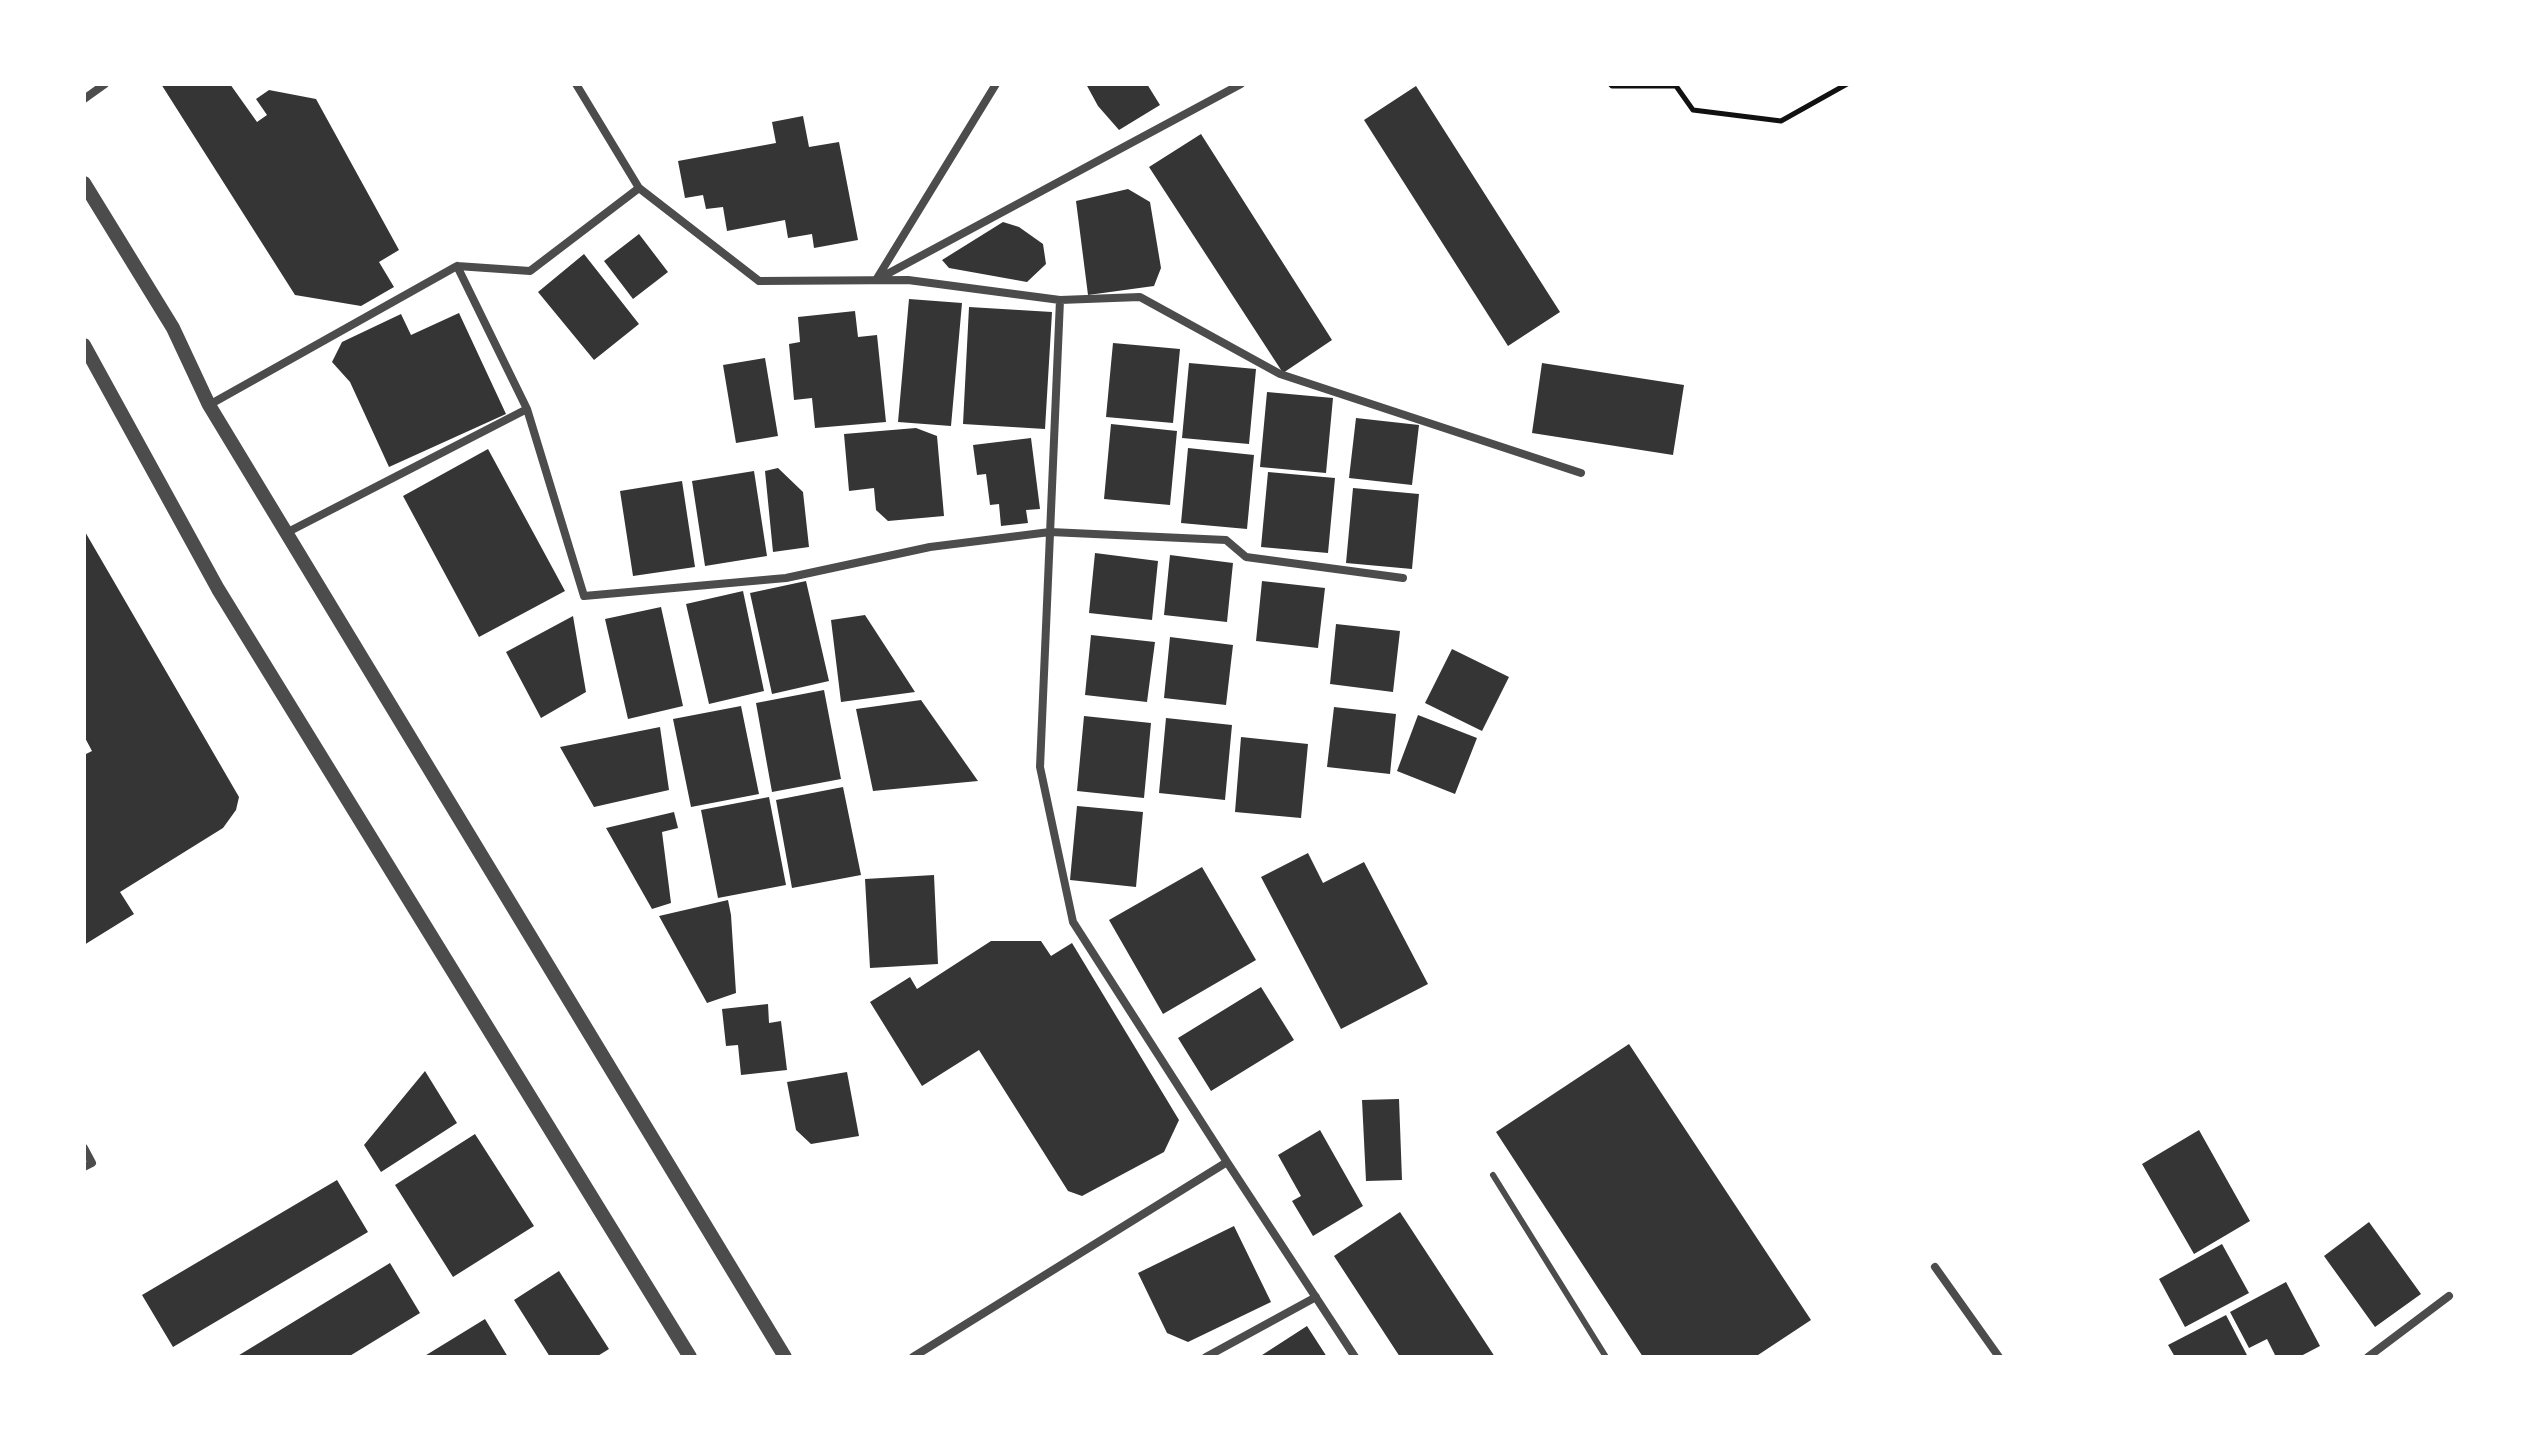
<!DOCTYPE html>
<style>
body{margin:0}
#map{position:relative;width:2546px;height:1441px;overflow:hidden;background:#fff;font-family:Mulish,sans-serif}
canvas{display:block}
.frame{position:absolute;inset:0;border:86px solid #fff;pointer-events:none}
</style>
<div id="map">
<canvas width="2546" height="1441"></canvas>
<div class="frame"></div>
</div>
<script>
const g = document.querySelector('canvas').getContext('2d');
g.lineJoin = 'round';
function fill(path, color) { g.fillStyle = color; g.fill(path, 'evenodd'); }
const shape = rows => new Path2D(rows.map(r => 'M' + r).join(''));
function stroke(path, color, width, dash) { g.strokeStyle = color; g.lineWidth = width; g.lineCap = dash ? 'butt' : 'round'; g.setLineDash(dash || []); g.stroke(path); }
const building = shape([
 [161,84,230,84,257,122,267,115,256,99,269,90,316,99,399,250,379,262,394,287,361,306,295,295],
 [1086,84,1147,84,1160,105,1119,130,1098,106],
 [1416,86,1560,312,1508,346,1364,120],
 [803,116,809,147,839,142,858,240,814,248,812,234,788,238,785,220,727,231,723,207,706,209,703,195,685,198,678,161,776,143,772,122],
 [1201,134,1332,340,1283,373,1149,167],
 [1128,189,1150,202,1161,268,1154,286,1088,295,1076,201],
 [1003,222,1019,227,1043,244,1046,264,1027,282,949,268,942,260],
 [639,234,668,272,633,299,604,261],
 [584,254,639,324,594,360,538,292],
 [909,299,962,303,951,426,898,422],
 [969,307,1052,312,1045,429,963,424],
 [855,311,858,337,877,335,886,422,815,428,812,398,794,400,789,344,800,342,798,317],
 [459,313,506,414,389,467,350,382,332,362,342,342,401,314,411,335],
 [1113,343,1180,349,1173,423,1106,417],
 [765,358,778,436,736,443,723,365],
 [1189,363,1256,369,1249,444,1182,438],
 [1542,363,1684,385,1673,455,1532,433],
 [1267,392,1333,398,1326,473,1260,467],
 [1356,418,1419,425,1412,485,1349,478],
 [1111,424,1177,431,1170,505,1104,499],
 [916,428,937,436,944,516,888,521,876,510,874,488,849,491,844,434],
 [1031,438,1040,509,1026,510,1028,523,1001,526,999,504,990,505,986,474,977,475,973,445],
 [1188,448,1254,455,1247,529,1181,523],
 [488,449,565,591,479,637,403,496],
 [778,468,803,492,809,547,773,552,765,471],
 [754,471,767,556,705,566,692,481],
 [1268,472,1335,478,1328,553,1261,547],
 [682,481,695,567,633,576,620,491],
 [1353,488,1419,494,1412,569,1346,563],
 [84,530,239,797,236,810,223,828,120,892,134,914,84,945,84,755,92,751,84,736],
 [1095,553,1158,561,1152,620,1089,613],
 [1170,555,1233,563,1227,622,1164,615],
 [806,581,829,681,772,694,750,593],
 [1262,581,1325,588,1318,648,1256,641],
 [743,591,764,691,709,704,686,604],
 [661,607,683,706,628,719,605,619],
 [865,615,915,692,841,702,831,620],
 [573,616,586,692,541,718,506,652],
 [1336,624,1400,631,1393,692,1330,684],
 [1091,635,1155,642,1147,702,1085,695],
 [1170,637,1233,645,1226,705,1164,698],
 [1452,649,1509,677,1482,731,1425,703],
 [824,690,841,779,772,792,756,703],
 [921,700,978,781,873,791,856,709],
 [741,706,759,794,691,807,673,719],
 [1334,707,1396,714,1390,774,1327,767],
 [1418,715,1477,738,1455,794,1397,771],
 [1084,716,1151,723,1144,798,1077,791],
 [1166,718,1232,725,1225,800,1159,793],
 [660,727,669,790,594,807,560,747],
 [1241,737,1308,744,1301,818,1235,812],
 [843,787,861,875,792,888,776,800],
 [769,797,786,885,718,898,701,810],
 [1077,806,1143,812,1136,887,1070,880],
 [674,812,678,828,662,832,671,903,652,909,606,828],
 [1308,853,1323,883,1364,862,1428,984,1341,1029,1261,877],
 [1202,867,1256,960,1163,1014,1109,920],
 [934,875,938,964,870,968,865,879],
 [728,900,731,915,736,993,707,1003,659,916],
 [991,941,1041,941,1051,956,1072,943,1179,1120,1164,1152,1082,1196,1068,1191,979,1050,922,1086,870,1002,910,977,917,989],
 [1261,987,1294,1040,1211,1091,1178,1038],
 [768,1004,769,1023,781,1021,787,1070,741,1075,738,1045,726,1046,722,1009],
 [1629,1044,1811,1320,1755,1357,1643,1357,1496,1132],
 [425,1071,457,1123,381,1172,364,1145],
 [847,1072,859,1136,811,1144,796,1130,787,1082],
 [1399,1099,1402,1180,1366,1181,1362,1100],
 [1320,1130,1363,1206,1313,1236,1292,1201,1301,1196,1278,1155],
 [2199,1130,2250,1221,2194,1254,2142,1164],
 [475,1134,534,1226,453,1277,395,1185],
 [337,1180,368,1232,173,1347,142,1295],
 [1400,1212,1495,1357,1400,1357,1334,1256],
 [2369,1222,2421,1294,2375,1327,2324,1256],
 [1234,1226,1271,1302,1188,1342,1167,1333,1138,1273],
 [2222,1244,2249,1293,2185,1327,2159,1279],
 [390,1263,420,1313,348,1357,236,1357],
 [559,1271,609,1349,596,1357,550,1357,514,1300],
 [2286,1282,2320,1346,2299,1357,2276,1357,2267,1339,2249,1348,2230,1312],
 [2226,1315,2248,1357,2175,1357,2168,1345],
 [485,1319,508,1357,423,1357],
 [1307,1326,1327,1357,1259,1357]
]);
const path = shape([
 [1610,84,1612,86,1676,86,1693,110,1781,121,1847,84]
]);
const service = shape([
 [1493,1175,1606,1357]
]);
const minor = shape([
 [576,84,639,188],
 [996,84,876,280,1241,84],
 [84,99,105,84],
 [457,266,527,409],
 [1060,300,1040,767,1073,922,1227,1162],
 [209,405,457,266,530,271,639,188,759,281,908,280,1060,300,1140,297,1280,374,1581,473],
 [286,533,527,409,584,596,786,578,930,547,1050,532,1226,540,1246,557,1403,578],
 [84,1148,92,1163,84,1167],
 [1935,1267,1999,1357],
 [913,1357,1227,1162,1355,1357],
 [1206,1357,1316,1297],
 [2368,1357,2449,1296]
]);
const tertiary = shape([
 [84,183,173,328,209,405,785,1357],
 [84,345,218,589,690,1357]
]);
fill(building, '#353535');
stroke(path, '#111', 5);
stroke(service, '#4c4c4c', 6);
stroke(minor, '#4c4c4c', 8);
stroke(tertiary, '#4c4c4c', 14);
</script>
